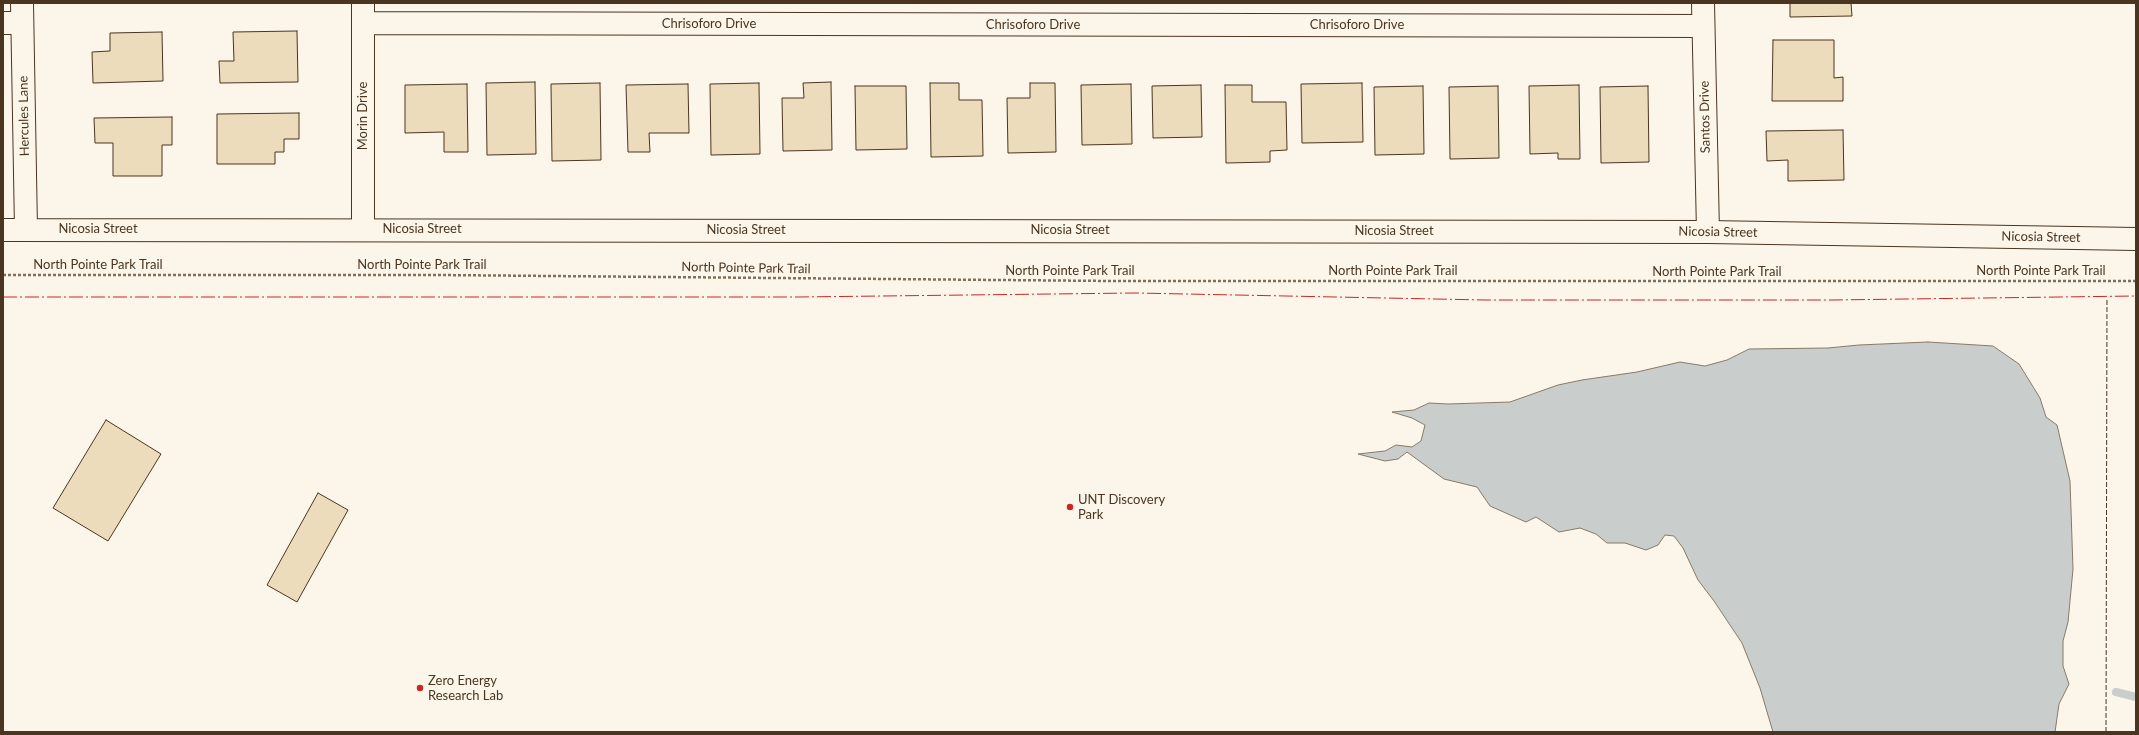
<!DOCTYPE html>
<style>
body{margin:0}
#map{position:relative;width:2139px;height:735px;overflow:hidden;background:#fbf6e9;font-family:Lato,sans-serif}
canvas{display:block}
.frame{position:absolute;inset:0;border:4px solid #4a3520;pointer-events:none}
</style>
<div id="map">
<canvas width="2139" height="735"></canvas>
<div class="frame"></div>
</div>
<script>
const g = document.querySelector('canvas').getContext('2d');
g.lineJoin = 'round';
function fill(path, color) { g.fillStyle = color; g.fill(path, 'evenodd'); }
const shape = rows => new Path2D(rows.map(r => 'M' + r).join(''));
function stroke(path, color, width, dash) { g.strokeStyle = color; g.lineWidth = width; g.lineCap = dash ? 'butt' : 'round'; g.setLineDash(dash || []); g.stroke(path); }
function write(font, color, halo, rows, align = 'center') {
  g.font = font + ' Lato,sans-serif'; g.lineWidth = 3; g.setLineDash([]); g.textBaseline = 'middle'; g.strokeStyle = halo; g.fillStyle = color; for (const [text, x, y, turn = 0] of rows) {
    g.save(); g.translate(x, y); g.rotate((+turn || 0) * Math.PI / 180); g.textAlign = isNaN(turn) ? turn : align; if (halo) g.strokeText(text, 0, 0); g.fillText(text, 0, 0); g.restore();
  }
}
const water = shape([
 [1928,342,1993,346,2019,364,2040,398,2046,417,2057,425,2070,481,2073,569,2068,622,2063,641,2063,666,2069,684,2059,704,2055,732,1773,732,1760,688,1742,643,1714,601,1698,580,1683,548,1674,536,1665,535,1658,545,1646,550,1625,543,1607,543,1596,534,1580,528,1559,532,1536,517,1526,522,1490,506,1477,487,1444,479,1407,452,1398,459,1385,461,1358,454,1385,451,1396,445,1412,447,1421,441,1425,425,1412,418,1392,412,1414,410,1429,403,1448,404,1510,402,1558,385,1582,380,1637,372,1680,362,1705,366,1727,360,1749,349,1828,348,1859,345,1928,342]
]);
const stream = shape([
 [2116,692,2136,697]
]);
const building = shape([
 [1790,3,1851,3,1852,16,1790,17,1790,3],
 [297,31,298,82,220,83,219,61,234,61,233,32,297,31],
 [162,32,163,81,93,83,92,52,110,51,110,33,162,32],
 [1773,40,1834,40,1834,78,1843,77,1843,101,1772,101,1773,40],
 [535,82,536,154,487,155,486,83,535,82],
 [831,82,832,150,783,151,782,98,804,98,803,83,831,82],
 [600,83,601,160,552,161,551,84,600,83],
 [759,83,760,154,711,155,710,84,759,83],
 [930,83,959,83,959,100,982,100,983,156,931,157,930,83],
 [1030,83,1055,83,1056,152,1008,153,1007,98,1030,98,1030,83],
 [1362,83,1363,142,1302,143,1301,84,1362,83],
 [467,84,468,152,444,152,444,132,405,133,405,85,467,84],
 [688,84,689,133,649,133,650,152,628,152,626,85,688,84],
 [1131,84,1132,144,1082,145,1081,85,1131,84],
 [1201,85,1202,137,1153,138,1152,86,1201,85],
 [1225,85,1252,85,1252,102,1286,102,1287,150,1270,151,1270,162,1226,163,1225,85],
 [1579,85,1580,159,1558,159,1558,153,1530,154,1529,86,1579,85],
 [855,86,906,86,907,149,856,150,855,86],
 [1423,86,1424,154,1375,155,1374,87,1423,86],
 [1498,86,1499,158,1450,159,1449,87,1498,86],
 [1648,86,1649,162,1601,163,1600,87,1648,86],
 [299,113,299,139,284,139,284,152,275,152,275,164,217,164,217,114,299,113],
 [172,117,172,145,162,145,162,176,113,176,113,143,95,143,94,118,172,117],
 [1843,130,1844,180,1788,181,1788,160,1767,161,1766,131,1843,130],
 [106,420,161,454,108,541,53,508,106,420],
 [318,493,348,510,297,602,267,585,318,493]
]);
const path = shape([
 [3,275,438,275,1112,281,2136,281]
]);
const minor = shape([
 [1703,3,1708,232],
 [3,23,22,23],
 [363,23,1703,26],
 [363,229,363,3],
 [3,230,26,230]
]);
const tertiary = shape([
 [22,3,26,230,1708,232,2136,239]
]);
const fence = shape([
 [2106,732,2107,298]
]);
const power = shape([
 [3,297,798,297,1136,293,1485,300,1831,300,2136,296]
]);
const markers = [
 [1070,507,4,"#c62828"],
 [420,688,4,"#c62828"]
];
const streetNames = [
 ["Chrisoforo Drive",709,24],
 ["Chrisoforo Drive",1033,25],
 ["Chrisoforo Drive",1357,25],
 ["Hercules Lane",24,116,-91],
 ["Morin Drive",363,116,-90],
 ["Santos Drive",1705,117,-91],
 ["Nicosia Street",98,229],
 ["Nicosia Street",422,229],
 ["Nicosia Street",746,230],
 ["Nicosia Street",1070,230],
 ["Nicosia Street",1394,231],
 ["Nicosia Street",1718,232,1],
 ["Nicosia Street",2041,237,1],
 ["North Pointe Park Trail",98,265],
 ["North Pointe Park Trail",422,265],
 ["North Pointe Park Trail",746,268,1],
 ["North Pointe Park Trail",1070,271],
 ["North Pointe Park Trail",1393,271],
 ["North Pointe Park Trail",2041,271],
 ["North Pointe Park Trail",1717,272]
];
const poiNames = [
 ["UNT Discovery",1078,500],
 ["Park",1078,515],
 ["Zero Energy",428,681],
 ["Research Lab",428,696]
];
fill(water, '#c9cecd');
stroke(water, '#887966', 1);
stroke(stream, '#c9cecd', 8);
fill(building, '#ecdcbc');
stroke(building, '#4a3520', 1);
stroke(minor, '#4a3520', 24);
stroke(tertiary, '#4a3520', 24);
stroke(path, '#7f6f5c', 2.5, [3, 2]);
stroke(minor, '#fbf6e9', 22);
stroke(tertiary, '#fbf6e9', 22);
stroke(fence, '#4a3520', 1, [5, 2]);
stroke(power, '#c62828', 1, [14, 3, 2, 3]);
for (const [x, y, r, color] of markers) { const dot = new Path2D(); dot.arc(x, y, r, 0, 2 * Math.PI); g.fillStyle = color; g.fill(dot); stroke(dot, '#fbf6e9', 1.5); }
write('13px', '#4a3520', '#fbf6e9', streetNames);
write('13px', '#4a3520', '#fbf6e9', poiNames, 'left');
</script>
